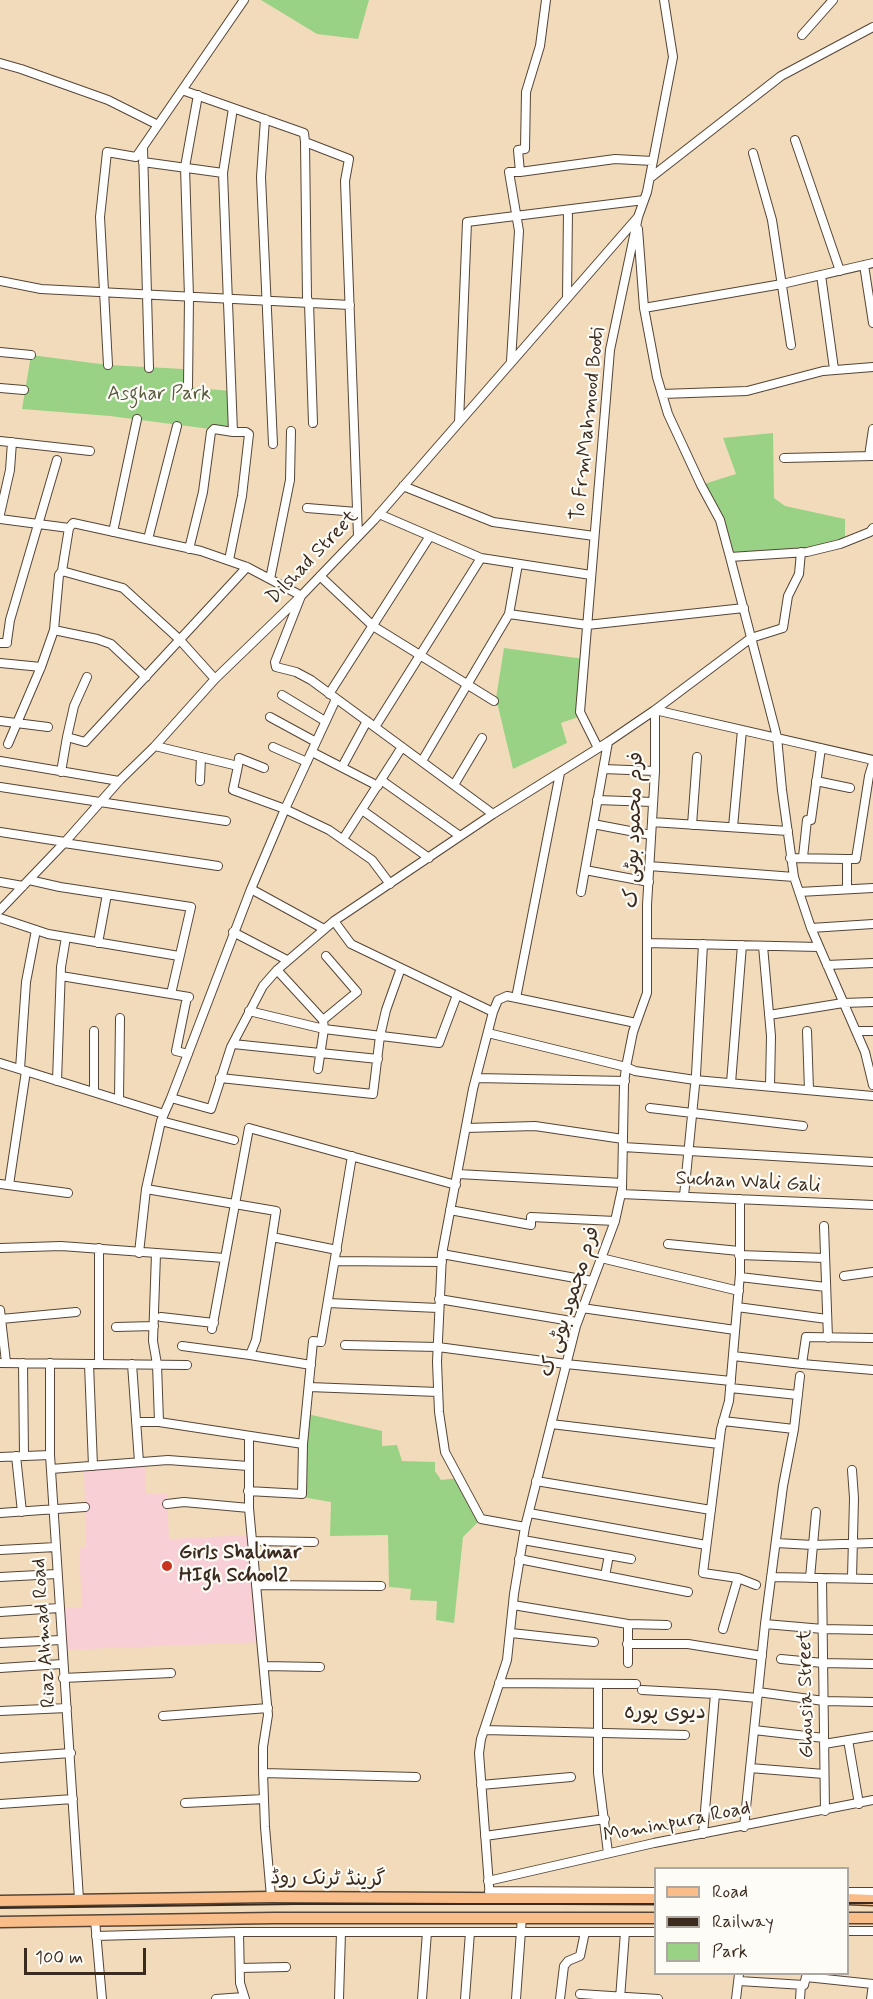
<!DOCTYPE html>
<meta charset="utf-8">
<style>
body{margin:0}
#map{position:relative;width:873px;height:1999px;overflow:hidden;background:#f2dbbb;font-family:Mynerve,sans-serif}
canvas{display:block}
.legend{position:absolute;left:654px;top:1867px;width:195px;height:108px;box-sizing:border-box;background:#fdfcf7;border:2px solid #afa8a0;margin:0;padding:8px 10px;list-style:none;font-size:18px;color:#3b2a1e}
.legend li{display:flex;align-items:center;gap:12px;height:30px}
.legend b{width:30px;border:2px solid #afa8a0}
.scale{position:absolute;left:24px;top:1948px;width:122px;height:27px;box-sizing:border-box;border:3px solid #3b2a1e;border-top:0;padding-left:8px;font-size:18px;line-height:21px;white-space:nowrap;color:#3b2a1e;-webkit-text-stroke:4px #fdfcf7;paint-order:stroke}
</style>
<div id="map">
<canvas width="873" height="1999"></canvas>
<ul class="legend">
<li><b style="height:8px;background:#f8bd88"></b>Road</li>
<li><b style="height:8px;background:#3b2a1e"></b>Railway</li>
<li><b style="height:16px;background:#9ad285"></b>Park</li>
</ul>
<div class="scale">100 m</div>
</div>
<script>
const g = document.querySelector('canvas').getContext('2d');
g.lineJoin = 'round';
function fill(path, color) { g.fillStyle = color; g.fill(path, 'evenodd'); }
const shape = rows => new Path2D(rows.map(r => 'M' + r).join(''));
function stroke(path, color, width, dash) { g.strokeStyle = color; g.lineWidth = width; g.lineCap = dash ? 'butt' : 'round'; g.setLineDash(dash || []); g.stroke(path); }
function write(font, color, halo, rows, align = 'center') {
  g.font = font + ' Mynerve,"Playpen Sans Arabic",sans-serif'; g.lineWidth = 4.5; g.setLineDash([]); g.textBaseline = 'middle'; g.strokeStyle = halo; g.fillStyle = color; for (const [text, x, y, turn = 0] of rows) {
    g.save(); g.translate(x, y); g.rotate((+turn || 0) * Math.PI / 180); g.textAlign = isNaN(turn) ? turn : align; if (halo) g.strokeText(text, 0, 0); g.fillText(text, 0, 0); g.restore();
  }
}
const built = shape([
 [146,1462,146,1494,167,1494,169,1539,251,1535,262,1642,62,1650,59,1608,82,1607,79,1548,86,1547,84,1468]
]);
const green = shape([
 [261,0,369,0,358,39,317,34],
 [31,355,108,365,184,369,185,387,231,391,233,432,110,416,22,409],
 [773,433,774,498,785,506,845,519,845,542,807,552,730,557,720,520,701,485,736,474,723,438],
 [504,648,584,659,581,716,561,723,567,743,513,769,496,698],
 [303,1413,382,1431,382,1446,397,1445,402,1461,435,1462,435,1471,441,1480,459,1478,481,1519,463,1537,454,1623,436,1620,437,1601,410,1600,411,1589,389,1587,388,1535,330,1536,331,1502,302,1497]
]);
const minor = shape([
 [546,0,540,46,526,92,525,149,518,150,520,172,615,159,653,161],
 [802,35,833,0],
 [0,63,21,69,108,100,158,125],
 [182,90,304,133,305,142,349,159,345,181,358,536],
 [265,119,261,177,273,444],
 [795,140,840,271],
 [305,142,307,298,309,303,313,423],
 [143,148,149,368],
 [753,153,772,220,791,345],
 [143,162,223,173,233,108],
 [650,178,781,76,873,27],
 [638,229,644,308,657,377,668,414,701,485,720,520,730,557],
 [864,265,873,323],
 [821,275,834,369],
 [0,281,41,289,350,305],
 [567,298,568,210],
 [644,308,782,284,873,263],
 [0,352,31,355],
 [511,361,519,231,509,172,520,172],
 [108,365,100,217,107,152,136,157,244,0],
 [188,387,189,297,185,167,198,95],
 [0,388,24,390],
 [662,394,747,391,823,371,873,367],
 [459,422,467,222,644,200],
 [0,441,90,451],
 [869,456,873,429],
 [784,458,873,456],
 [403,486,493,522,594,536],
 [307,508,357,512],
 [0,514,10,470,12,442],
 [379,514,481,558,591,575],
 [0,519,69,528,73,523,201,551,247,567,298,594,301,596,275,662,276,667,296,672,311,680,493,814],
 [873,528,870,532,840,544,807,552,730,557,777,737,782,790,794,877,811,928,865,1052,873,1085],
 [113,532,137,419],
 [148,539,177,426],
 [189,549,203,492,211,432,214,429,233,432,223,173],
 [229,560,242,496,249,434,246,432,233,432],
 [62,571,123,588,179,639,215,679],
 [320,576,373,626,494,701],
 [270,579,290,480,291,431],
 [509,614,587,625,744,608],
 [54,630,97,639,111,644,146,677],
 [0,643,7,643,7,641,10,620,57,460],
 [0,663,41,667],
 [329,694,430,536],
 [282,695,325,721],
 [655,710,873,760],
 [270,717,316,742],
 [0,721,48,727],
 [375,727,481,558],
 [67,737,74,706,87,677],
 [8,744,41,667,54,630,59,575,62,571,69,528],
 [155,746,238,766,233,790,285,809,329,830,372,860,390,884],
 [273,747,307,762],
 [598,748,580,712,610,350,638,217,647,192,673,57,664,0],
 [312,752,378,786],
 [0,761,119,781],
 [422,761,509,614,518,564],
 [238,766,239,758,264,768],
 [342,767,367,721],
 [603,769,655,771],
 [61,772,67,737,85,742,247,567],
 [381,780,460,836],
 [200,781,201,757],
 [816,781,850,788],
 [454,785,482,738],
 [0,787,226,821],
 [597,800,653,802],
 [362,810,429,858],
 [652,822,788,831],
 [593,824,651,835],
 [692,825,697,757],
 [733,827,742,730],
 [0,832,65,842],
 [343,839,402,747],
 [64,843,218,866],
 [803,857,807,820,811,820,821,748],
 [790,858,847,859,847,889],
 [847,859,856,859,869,776,873,763],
 [649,866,794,877],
 [585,870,649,882],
 [29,880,60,887,191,907,171,994],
 [0,882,23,886],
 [251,889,324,929],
 [581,892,608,742],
 [799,892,873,888],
 [0,910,65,842,119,781,155,746,215,679,301,596,374,520,638,217],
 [0,918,48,934,179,956],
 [334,921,351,944,493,1012],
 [811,928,873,924],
 [233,932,287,960],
 [98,943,107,894],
 [647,943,819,947],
 [763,946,771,1036,770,1086],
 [827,965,873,963],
 [277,970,323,1020,324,1029,318,1069],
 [61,976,189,997],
 [187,997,176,1051,188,1054],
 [516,998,560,773],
 [249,1011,324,1029,439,1043,457,995],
 [769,1015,843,1003,873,1002],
 [323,1020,357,992,326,956],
 [807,1031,809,1090],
 [857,1031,873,1031],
 [488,1033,626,1067,635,1071,695,1080,873,1096],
 [233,1044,378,1059],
 [0,1063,164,1114],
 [20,1069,26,982,36,930],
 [220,1078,373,1094,380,1036,386,1010,401,968],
 [476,1078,625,1081],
 [57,1081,61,967,66,937],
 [731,1083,742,945],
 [94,1092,94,1031],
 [171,1098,251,889,285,809,336,699],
 [119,1100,120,1018],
 [650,1108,803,1126],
 [161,1121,234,1140],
 [466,1128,535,1126,623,1139],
 [623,1147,873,1162],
 [458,1174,622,1183],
 [0,1184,68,1193],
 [9,1185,26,1071],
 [146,1189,276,1211,256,1340,250,1355,311,1365],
 [621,1194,873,1205],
 [684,1196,696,1075,703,944],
 [740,1199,740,1274,729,1401,721,1429,703,1573,738,1578,756,1585],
 [450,1210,531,1225,531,1217,615,1221],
 [824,1226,828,1338],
 [272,1237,337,1250],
 [668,1244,739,1251],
 [0,1248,61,1246,225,1258],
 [99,1248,99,1364],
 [139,1253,146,1189,161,1121,171,1098,211,1109,231,1047,263,986,277,970,334,921,493,814,608,742,655,710,751,638,783,628,788,596,799,574,801,552],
 [156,1254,153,1341,157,1364,159,1422],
 [442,1254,592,1281],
 [739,1255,825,1258],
 [601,1258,739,1291],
 [335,1261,442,1262],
 [844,1276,873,1272],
 [740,1277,826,1287],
 [439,1299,577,1322],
 [328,1303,438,1308],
 [737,1307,827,1319],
 [582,1308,735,1330],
 [0,1310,6,1362],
 [161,1317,214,1323],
 [1,1319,76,1312],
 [116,1327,154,1326],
 [212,1329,249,1128,456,1185],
 [873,1338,806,1337,802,1364,873,1370],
 [345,1345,438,1347,566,1364,731,1381],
 [182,1346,250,1355],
 [733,1356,802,1364],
 [0,1363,187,1365],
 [23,1363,24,1456],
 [50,1363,50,1455,79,1899],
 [89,1364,93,1466],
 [132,1364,139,1462],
 [309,1387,438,1392],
 [730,1388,798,1395],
 [723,1421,794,1429],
 [136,1422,159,1422,303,1444],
 [551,1424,719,1444],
 [249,1436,249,1508,268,1715,263,1747,263,1773,265,1827,271,1897],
 [16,1456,22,1512],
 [0,1457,50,1455],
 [51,1469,168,1460,248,1466],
 [536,1481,711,1510],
 [248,1491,302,1494,303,1444,313,1341,321,1342,352,1156],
 [167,1504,184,1502,249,1508],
 [0,1513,85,1507],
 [529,1513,706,1545],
 [525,1527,481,1519,445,1452,439,1412,437,1362,442,1254,473,1089,493,1012,498,1000,507,996,636,1023],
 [523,1540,631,1559],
 [252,1541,314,1542],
 [776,1543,813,1545,873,1543],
 [0,1550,56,1547],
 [519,1559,688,1592],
 [605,1576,609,1555],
 [0,1577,57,1574],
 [771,1577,873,1579],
 [810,1578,816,1512],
 [822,1578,825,1811],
 [852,1578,854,1498,852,1470],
 [256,1585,381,1586],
 [513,1605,628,1624,667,1625],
 [0,1612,59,1608],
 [628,1624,628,1663],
 [765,1624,823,1629,873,1630],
 [723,1629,738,1578],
 [511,1633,594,1642],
 [0,1643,61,1640],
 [627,1644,688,1644,762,1656],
 [781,1659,823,1663,873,1664],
 [264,1666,320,1667],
 [0,1668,62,1664],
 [63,1678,171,1673],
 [499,1683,636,1684],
 [598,1684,598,1773,608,1853],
 [642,1690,715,1694],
 [758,1692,824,1701,873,1702],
 [0,1711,67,1708],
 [163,1716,268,1708],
 [484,1730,685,1735],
 [754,1730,824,1738],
 [848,1740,859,1804],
 [824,1744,873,1736],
 [0,1758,71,1753],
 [750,1768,824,1774],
 [263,1773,416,1777],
 [481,1785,571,1777],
 [185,1803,264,1799],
 [0,1804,73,1799],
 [744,1827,765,1624,783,1486,794,1429,800,1376],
 [703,1834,715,1694,757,1698],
 [485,1836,605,1819],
 [488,1881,654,1843,873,1800],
 [489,1891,656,1892],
 [848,1892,873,1892],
 [490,1899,479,1753,481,1739,507,1660,514,1594,525,1527,576,1326,615,1221,622,1189,624,1084,626,1067,633,1032,647,993,647,905,655,771,655,710],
 [95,1920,102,1999],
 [848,1931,873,1931],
 [239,1932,240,1983,245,1999],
 [96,1936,239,1932,656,1932],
 [240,1968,286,1967],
 [739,1981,804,1985,806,1977,873,1984],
 [580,1994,658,1999],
 [216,1999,244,1997],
 [339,1999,341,1932],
 [422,1999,427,1932],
 [465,1999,470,1932],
 [516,1999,522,1917],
 [560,1999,564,1966,568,1961,580,1956,585,1932],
 [620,1999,625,1932],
 [736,1999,739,1974],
 [800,1999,801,1985],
 [871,1999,873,1984]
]);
const major = shape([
 [848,1899,873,1900],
 [0,1901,271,1897,656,1899],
 [848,1918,873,1918],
 [0,1922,275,1918,656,1918]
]);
const rail = shape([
 [848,1903,873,1903],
 [0,1908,295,1904,656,1904]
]);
const markers = [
 [167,1566,6,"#c8321e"]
];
const parkNames = [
 ["Asghar Park",159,395]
];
const streetNames = [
 ["To FrmMahmood Booti",589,424,-84],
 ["Dilshad Street",313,558,-46],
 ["فرم محمود بوٹی ک",635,830,-88],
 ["Suchan Wali Gali",748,1183,3],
 ["فرم محمود بوٹی ک",571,1302,-72],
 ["Riaz Ahmad Road",45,1633,-94],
 ["Ghousia Street",807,1694,-91],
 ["Mominpura Road",677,1823,-11],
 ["گرینڈ ٹرنک روڈ",328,1880,1]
];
const poiNames = [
 ["Girls Shalimar",179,1554],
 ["HIgh School2",179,1577]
];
const neighbourhoodNames = [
 ["دیوی پورہ",665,1714]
];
fill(built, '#f7cfd5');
fill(green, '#9ad285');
stroke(minor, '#564536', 10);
stroke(major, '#564536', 13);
stroke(minor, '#fff', 8);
stroke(major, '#f8bd88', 10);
stroke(rail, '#3b2a1e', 2);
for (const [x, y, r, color] of markers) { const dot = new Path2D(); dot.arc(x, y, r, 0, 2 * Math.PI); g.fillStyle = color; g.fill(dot); stroke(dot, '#fdfcf7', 2); }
write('20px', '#585c3d', '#fdfcf7', parkNames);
write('20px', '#3b2a1e', '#fdfcf7', streetNames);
write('bold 20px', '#3b2a1e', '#fdfcf7', poiNames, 'left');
write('21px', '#3b2a1e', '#fdfcf7', neighbourhoodNames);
</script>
